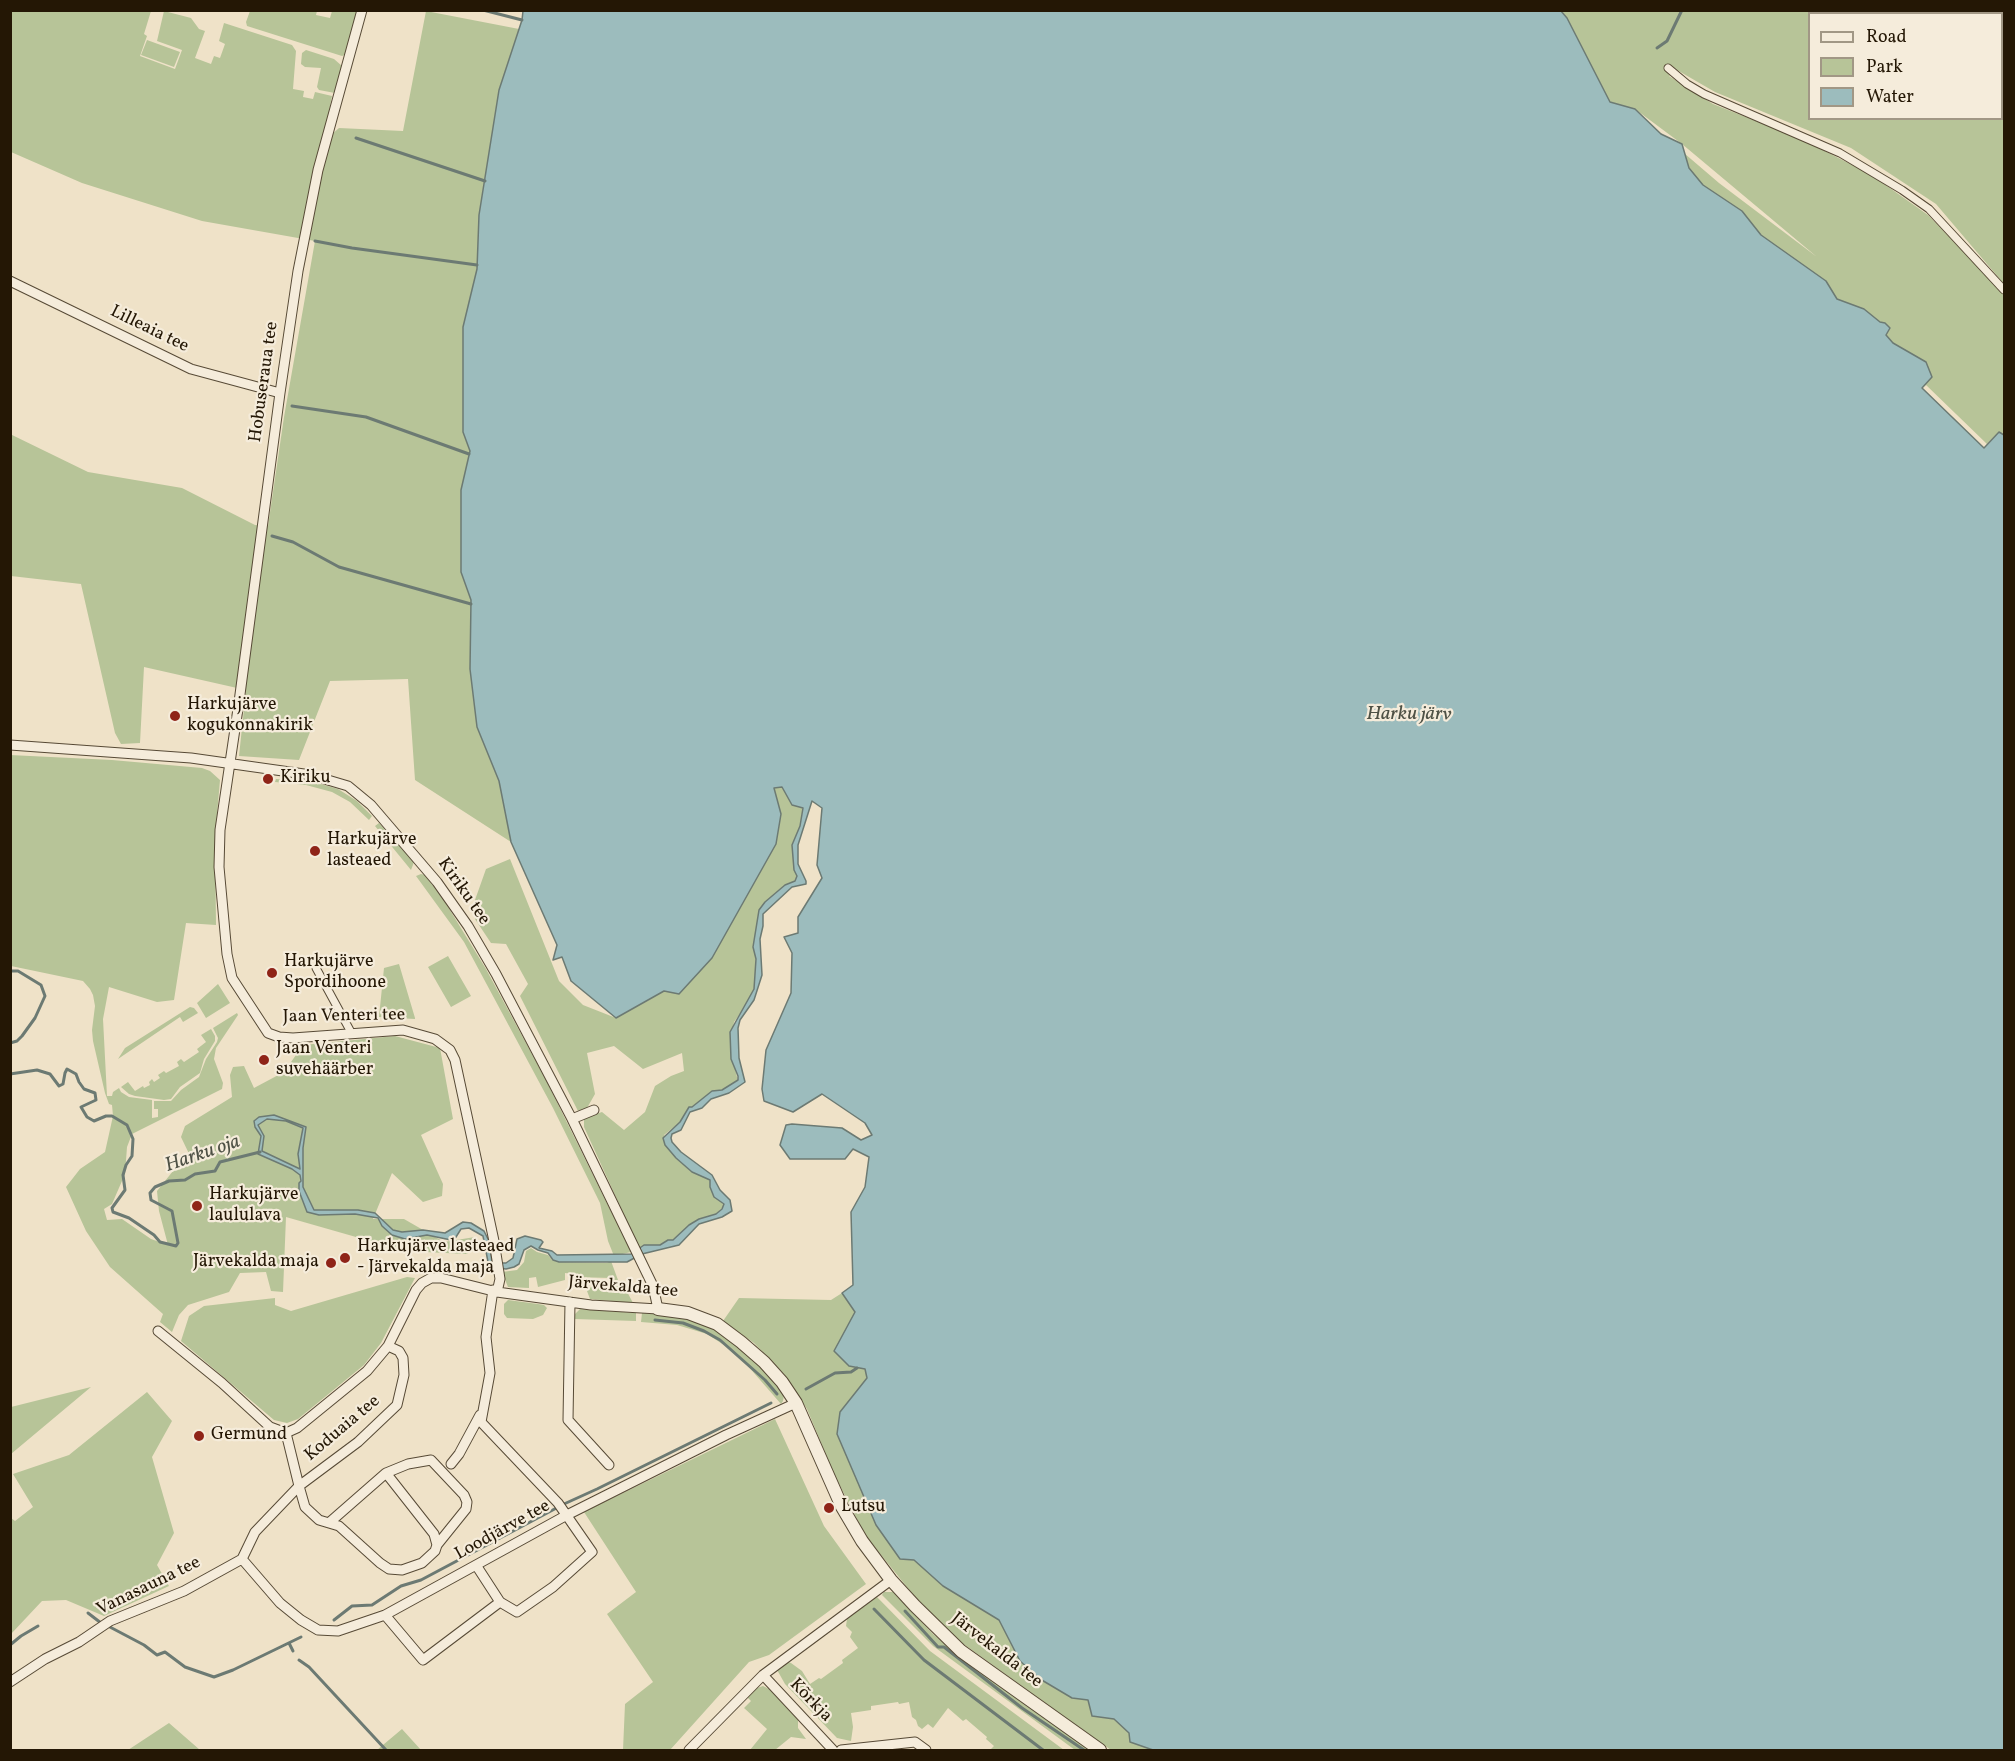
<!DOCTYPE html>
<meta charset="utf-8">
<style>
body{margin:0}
#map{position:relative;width:2015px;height:1761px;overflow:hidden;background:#efe2c8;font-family:Vollkorn,serif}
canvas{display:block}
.frame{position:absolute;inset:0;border:12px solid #241705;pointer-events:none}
.legend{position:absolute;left:1808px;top:12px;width:195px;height:108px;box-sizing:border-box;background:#f5ecdb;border:2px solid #a19785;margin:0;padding:8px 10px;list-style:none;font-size:18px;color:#241705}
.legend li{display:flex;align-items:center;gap:12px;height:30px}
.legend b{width:30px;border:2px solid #a19785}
</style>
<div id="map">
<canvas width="2015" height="1761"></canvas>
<div class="frame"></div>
<ul class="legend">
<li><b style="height:8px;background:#f5ecdb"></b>Road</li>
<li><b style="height:16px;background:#b7c498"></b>Park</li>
<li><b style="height:16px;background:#9cbcbd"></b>Water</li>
</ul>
</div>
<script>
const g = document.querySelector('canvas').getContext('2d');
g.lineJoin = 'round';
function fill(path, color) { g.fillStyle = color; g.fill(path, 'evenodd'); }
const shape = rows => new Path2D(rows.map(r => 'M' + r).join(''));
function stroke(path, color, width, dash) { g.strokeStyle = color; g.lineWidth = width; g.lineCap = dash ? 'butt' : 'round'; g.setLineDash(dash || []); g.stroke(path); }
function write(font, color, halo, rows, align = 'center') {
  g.font = font + ' Vollkorn,serif'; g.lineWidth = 4.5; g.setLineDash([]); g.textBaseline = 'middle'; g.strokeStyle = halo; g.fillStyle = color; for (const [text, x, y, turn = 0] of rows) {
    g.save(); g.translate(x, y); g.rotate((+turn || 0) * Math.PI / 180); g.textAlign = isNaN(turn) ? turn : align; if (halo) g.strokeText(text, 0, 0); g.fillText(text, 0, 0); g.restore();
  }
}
const green = shape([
 [11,11,151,11,144,34,147,36,140,56,175,69,182,50,157,41,164,11,191,18,199,29,205,31,195,58,211,64,214,56,220,58,225,44,219,41,224,23,292,45,296,51,293,89,304,91,303,97,313,99,315,92,332,96,323,142,339,128,403,131,426,11,519,29,499,90,479,215,477,269,463,327,463,432,470,451,461,490,461,572,471,600,470,669,477,727,499,781,511,842,415,780,408,679,330,681,299,760,239,756,246,690,144,667,140,743,121,744,115,733,81,584,11,576,10,434,88,472,182,488,255,525,268,526,284,417,315,241,202,221,82,183,11,152],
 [250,11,317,11,316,15,330,18,332,11,358,11,347,54,342,56,247,26,246,22],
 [1561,11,2004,11,2004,284,1936,204,1851,148,1715,92,1677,70,1669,76,1713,104,1801,139,1870,174,1928,215,2004,294,2004,435,1999,432,1987,444,1926,385,1922,388,1886,335,1890,328,1841,346,1606,106,1636,112,1719,183,1817,257,1682,144,1635,109,1610,102,1567,18],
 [1810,14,2002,14,2002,118,1810,118],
 [147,40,180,52,174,67,141,55],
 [306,50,334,59,342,66,335,93,319,90,317,87,321,68,305,67,301,64,302,53],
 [10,755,112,760,202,768,210,771,220,780,215,838,216,925,186,923,174,1000,157,1002,109,987,103,1019,107,1096,112,1096,113,1092,119,1088,121,1092,129,1097,152,1100,152,1118,158,1117,158,1109,154,1109,154,1101,171,1101,181,1090,199,1077,206,1059,217,1042,218,1038,213,1028,237,1013,238,1015,216,1048,214,1059,223,1083,222,1089,132,1134,127,1147,125,1174,112,1204,104,1209,107,1220,122,1219,151,1239,168,1245,159,1211,157,1191,173,1171,192,1160,181,1137,185,1126,232,1097,230,1075,233,1067,244,1066,254,1088,284,1072,303,1045,395,1036,440,1048,453,1119,421,1135,443,1184,442,1196,423,1202,392,1173,373,1219,404,1219,444,1242,475,1237,481,1248,466,1254,405,1251,286,1217,283,1292,271,1291,266,1272,240,1273,229,1292,188,1305,179,1315,172,1332,160,1322,163,1314,110,1267,86,1231,66,1187,80,1169,105,1152,113,1116,112,1105,109,1104,105,1093,93,1041,92,1030,95,1006,93,995,90,989,83,981,11,966],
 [276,779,314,782,338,789,357,801,372,816,369,820,350,802,332,792,306,785,275,782],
 [782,787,792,805,803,807,800,826,792,845,794,869,797,876,795,881,785,885,765,902,759,917,753,947,756,959,754,989,745,1007,734,1022,730,1049,738,1081,722,1090,712,1092,692,1107,689,1107,680,1122,664,1135,676,1158,692,1172,710,1180,710,1187,714,1197,721,1201,724,1206,716,1214,699,1219,689,1225,673,1240,660,1245,644,1245,640,1250,584,1127,584,1118,602,1112,624,1130,645,1112,655,1086,671,1076,684,1071,682,1053,643,1069,614,1046,587,1053,595,1094,587,1108,578,1111,520,996,528,984,506,944,491,943,475,919,475,900,486,869,510,859,559,981,583,1005,616,1018,664,991,781,814,774,788],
 [379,823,414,862,411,870,375,826],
 [421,874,425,875,445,902,486,969,547,1082,631,1252,614,1256,608,1241,600,1203,553,1108,464,942,416,876],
 [448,956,471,996,451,1007,428,967],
 [399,964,415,1018,415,1019,379,1017,384,968],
 [218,984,230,1003,206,1018,197,1003],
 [190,1007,194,1008,198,1013,183,1022,180,1017,118,1059,125,1048],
 [211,1029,215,1036,215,1041,204,1059,200,1073,180,1087,171,1099,164,1100,135,1096,129,1094,121,1087,128,1082,135,1091,143,1086,144,1088,150,1085,149,1082,152,1079,154,1082,160,1078,158,1075,164,1071,166,1073,179,1066,177,1062,181,1059,184,1062,199,1052,197,1049,206,1042,201,1035],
 [531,1248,537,1252,548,1255,552,1260,558,1262,607,1263,611,1261,618,1280,612,1280,611,1278,574,1277,573,1274,565,1273,565,1280,538,1287,536,1277,529,1278,529,1288,508,1287,502,1272,517,1270,524,1262,526,1251],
 [407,1277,415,1278,381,1343,364,1365,298,1419,287,1423,274,1420,181,1341,189,1316,204,1306,275,1298,275,1305,291,1311],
 [592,1286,624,1286,633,1303,590,1299,587,1291],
 [842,1293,855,1312,867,1379,840,1412,914,1560,943,1586,999,1620,1020,1661,1072,1698,1088,1700,1092,1716,1114,1719,1153,1750,1111,1750,962,1643,919,1602,865,1535,834,1474,807,1409,784,1374,754,1343,723,1321,739,1298,831,1300],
 [508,1300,538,1304,544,1305,547,1308,543,1315,533,1319,507,1318,504,1314,504,1304],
 [580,1309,636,1313,636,1321,574,1319,575,1314],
 [642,1313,680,1316,711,1327,738,1346,761,1367,784,1395,783,1401,781,1404,747,1365,724,1345,707,1334,677,1325,641,1322],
 [91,1387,11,1454,11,1407],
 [147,1392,172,1421,152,1457,174,1533,157,1565,169,1586,104,1616,66,1600,42,1601,11,1634,11,1518,15,1521,33,1507,13,1474,69,1455],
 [775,1419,824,1526,866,1584,769,1655,749,1662,670,1750,623,1750,625,1704,653,1682,607,1614,636,1592,584,1512],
 [884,1592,893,1592,933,1634,956,1653,1090,1750,1075,1750,933,1646,882,1595],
 [877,1597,930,1651,1064,1750,990,1750,994,1746,986,1739,987,1737,966,1719,963,1721,948,1708,933,1728,928,1724,922,1729,918,1726,916,1720,912,1717,909,1702,899,1704,898,1702,871,1706,871,1710,851,1713,853,1727,851,1741,837,1738,785,1684,776,1668,786,1661,791,1663,802,1671,810,1684,819,1678,821,1679,843,1663,842,1660,858,1648,850,1637,852,1632,846,1626,847,1619],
 [763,1686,769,1689,798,1720,798,1728,806,1739,791,1737,775,1750,750,1750,767,1729,744,1708,751,1701,747,1697,757,1688],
 [169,1723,200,1750,127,1750,128,1750],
 [402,1729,421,1750,377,1750]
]);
const water = shape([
 [523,11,1561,11,1567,18,1610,102,1635,109,1661,134,1682,144,1689,168,1703,185,1742,211,1761,235,1826,281,1837,299,1864,309,1880,322,1885,323,1890,328,1886,335,1893,343,1926,362,1932,377,1922,388,1984,448,1999,432,2004,435,2004,1750,1153,1750,1130,1742,1129,1733,1114,1719,1092,1716,1088,1700,1072,1698,1040,1679,1020,1661,999,1620,943,1586,914,1560,900,1559,876,1525,837,1434,840,1412,867,1378,865,1369,849,1366,834,1351,855,1312,842,1293,853,1285,851,1212,865,1187,869,1157,853,1149,845,1159,790,1159,780,1145,786,1125,792,1124,842,1128,861,1140,872,1135,865,1123,822,1094,793,1112,764,1101,762,1089,766,1050,791,993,792,953,784,937,798,933,798,917,822,878,817,865,822,808,812,801,798,845,798,864,806,881,806,884,792,887,763,914,763,926,760,939,762,975,754,1000,740,1020,738,1028,739,1058,745,1082,729,1093,711,1099,702,1108,690,1112,681,1130,672,1134,671,1138,672,1142,681,1152,712,1175,720,1190,730,1200,732,1211,722,1217,699,1224,679,1245,642,1254,627,1262,559,1262,553,1260,548,1253,538,1250,531,1246,524,1250,519,1264,514,1267,506,1269,489,1267,483,1236,469,1228,461,1229,456,1237,451,1240,427,1235,405,1239,392,1235,382,1226,378,1218,355,1214,319,1215,307,1212,299,1191,299,1183,301,1181,300,1175,292,1169,258,1154,261,1136,255,1127,254,1121,259,1117,274,1115,306,1127,303,1148,303,1187,314,1210,358,1210,375,1213,393,1230,402,1232,423,1230,445,1233,463,1222,471,1223,484,1231,489,1241,492,1262,495,1263,506,1263,513,1258,517,1239,525,1236,541,1240,543,1242,539,1248,552,1251,557,1255,631,1254,644,1245,660,1245,668,1240,673,1240,689,1225,699,1219,716,1214,722,1209,724,1204,714,1197,710,1187,710,1180,692,1172,676,1158,665,1145,663,1138,680,1122,689,1107,692,1107,712,1091,722,1090,738,1080,738,1076,731,1059,730,1032,754,989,756,959,753,947,759,910,765,902,785,885,795,881,797,876,794,870,792,845,800,826,803,808,792,805,782,787,774,788,781,814,776,844,712,958,679,994,664,991,616,1018,571,981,562,957,553,960,557,945,511,842,499,781,477,727,470,669,471,600,461,572,461,490,470,451,463,432,463,327,477,269,479,215,499,90,522,20,523,11],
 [267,1119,286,1121,303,1128,298,1154,300,1169,262,1151,264,1136,258,1125,267,1119]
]);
const stream = shape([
 [483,10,522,20],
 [1657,48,1667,41,1682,10],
 [356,138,485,181],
 [315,241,352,248,477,265],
 [292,406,366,417,469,454],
 [272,536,293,542,339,567,471,604],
 [10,971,18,971,41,985,45,996,35,1018,22,1036,17,1041,10,1043],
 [10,1074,37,1070,50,1074,59,1086,63,1084,65,1073,67,1069,76,1074,79,1082,84,1089,95,1093,96,1100,81,1107,87,1117,94,1121,106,1116,112,1116,127,1125,133,1139,132,1156,126,1165,123,1175,125,1190,112,1208,113,1212,129,1218,154,1235,160,1242,176,1246,178,1243,172,1211,151,1200,150,1193,155,1187,169,1181,185,1180,195,1174,215,1171,220,1162,260,1152],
 [655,1320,683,1323,704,1331,720,1340,765,1380,777,1394],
 [806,1389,835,1373,851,1372,857,1368],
 [874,1609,924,1660,1043,1750],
 [905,1611,938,1647,944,1647,1022,1708,1084,1750],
 [88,1613,101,1623],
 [334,1620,352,1606,372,1605,401,1586,421,1580,564,1504,597,1489,771,1403],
 [108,1626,144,1645,157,1655,165,1652,185,1667,214,1677,233,1670,301,1637],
 [289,1643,293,1651],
 [10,1645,21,1636,38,1626],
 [299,1660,309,1667,386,1750]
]);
const pedestrian = shape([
 [1668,68,1687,84,1704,94,1840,153,1902,190,1929,209,2004,290],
 [316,968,352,1034]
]);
const minor = shape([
 [362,10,318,170,298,271,280,393,239,702,220,830,219,867,227,954,232,978,268,1033,279,1037,293,1038,403,1030,435,1039,450,1050,455,1060,494,1241,500,1279,497,1292],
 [10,281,191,369,280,393],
 [10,745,191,758,311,775,348,786,371,805,437,882,468,926,496,974,572,1119,653,1286,658,1309,591,1305,497,1292,441,1278,431,1278,422,1283,416,1290,388,1346,367,1371,297,1428,286,1433,270,1427,222,1383,158,1331],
 [572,1119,594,1110],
 [570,1302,568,1420,609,1465],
 [286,1433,299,1486,358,1442,397,1405,404,1375,403,1358,399,1351,388,1346],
 [451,1464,459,1454,480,1415],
 [386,1473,408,1464,431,1460,464,1495,467,1502,466,1509,437,1545],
 [299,1486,305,1507,319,1520,339,1526,380,1563,389,1569,402,1570,422,1563,435,1551,437,1545,434,1534,386,1473,330,1522],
 [242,1559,280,1603,301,1620,318,1630,338,1631,385,1615,567,1515,726,1435,796,1403],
 [242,1559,255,1532,299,1486],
 [476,1565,500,1602],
 [385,1615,423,1660,500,1602,517,1612,553,1587,592,1552,558,1503,481,1422,490,1373,486,1337,493,1290],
 [763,1675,833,1750],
 [10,1682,45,1659,79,1642,110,1621,184,1591,242,1559],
 [689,1750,763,1675,891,1580],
 [841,1750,915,1742,926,1750]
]);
const tertiary = shape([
 [658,1309,688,1313,717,1324,741,1342,764,1362,782,1382,796,1403,842,1507,862,1541,891,1580,915,1606,961,1651,1100,1750]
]);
const markers = [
 [175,716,6,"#8f2418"],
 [268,779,6,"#8f2418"],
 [315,851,6,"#8f2418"],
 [272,973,6,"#8f2418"],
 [264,1060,6,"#8f2418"],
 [197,1206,6,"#8f2418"],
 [345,1258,6,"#8f2418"],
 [331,1263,6,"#8f2418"],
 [199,1436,6,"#8f2418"],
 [829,1508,6,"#8f2418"]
];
const streetNames = [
 ["Lilleaia tee",149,330,26],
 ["Hobuseraua tee",265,382,-82],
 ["Kiriku tee",463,892,55],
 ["Jaan Venteri tee",344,1017,-1],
 ["Järvekalda tee",623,1288,5],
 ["Koduaia tee",343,1429,-40],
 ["Loodjärve tee",503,1531,-29],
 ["Vanasauna tee",149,1587,-26],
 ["Järvekalda tee",996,1651,38],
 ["Kõrkja",810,1701,46]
];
const poiNames = [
 ["Harkujärve",187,706],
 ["kogukonnakirik",187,727],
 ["Kiriku",280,779],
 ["Harkujärve",327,841],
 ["lasteaed",327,862],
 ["Harkujärve",284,963],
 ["Spordihoone",284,984],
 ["Jaan Venteri",276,1050],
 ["suvehäärber",276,1071],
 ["Harkujärve",209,1196],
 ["laululava",209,1217],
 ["Harkujärve lasteaed",357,1248],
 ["- Järvekalda maja",357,1269],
 ["Järvekalda maja",319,1263,"right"],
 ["Germund",211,1436],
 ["Lutsu",841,1508]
];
const waterNames = [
 ["Harku järv",1409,715],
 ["Harku oja",203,1155,-19]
];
fill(green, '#b7c498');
fill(water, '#9cbcbd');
stroke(water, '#6c7a73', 1.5);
stroke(stream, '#6c7a73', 3);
stroke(pedestrian, '#574a36', 9);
stroke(minor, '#574a36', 11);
stroke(tertiary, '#574a36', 14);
stroke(pedestrian, '#f5ecdb', 7);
stroke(minor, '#f5ecdb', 9);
stroke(tertiary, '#f5ecdb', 12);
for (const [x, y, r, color] of markers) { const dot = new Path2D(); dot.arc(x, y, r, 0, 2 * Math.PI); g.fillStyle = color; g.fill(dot); stroke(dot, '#f5ecdb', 2); }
write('18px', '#241705', '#f5ecdb', streetNames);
write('18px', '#241705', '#f5ecdb', poiNames, 'left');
write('italic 20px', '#4e5145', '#f5ecdb', waterNames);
</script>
